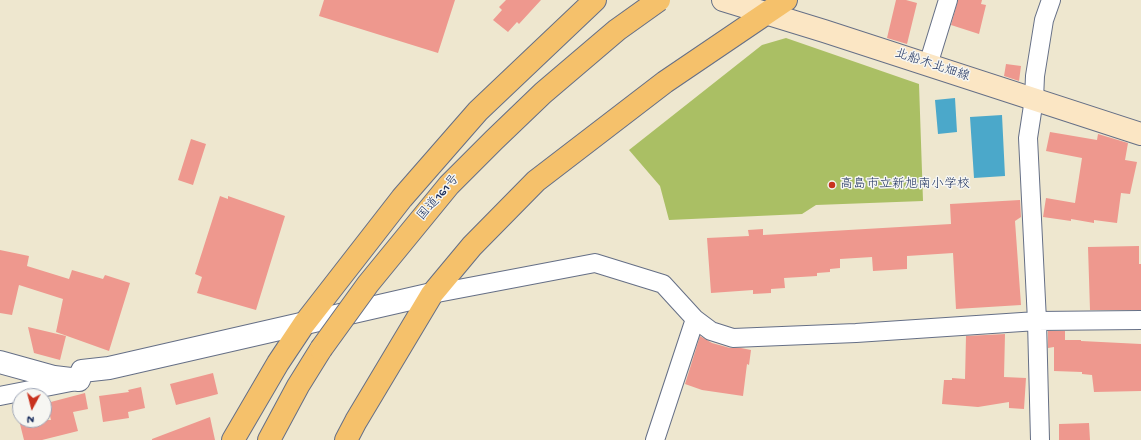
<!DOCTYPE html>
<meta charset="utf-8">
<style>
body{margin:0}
#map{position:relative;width:1141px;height:440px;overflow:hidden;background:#eee7cf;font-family:"Gochi Hand",sans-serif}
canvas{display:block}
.north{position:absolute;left:12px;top:388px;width:40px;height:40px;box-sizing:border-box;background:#f6f6f2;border:1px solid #9ea6b7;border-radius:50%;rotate:187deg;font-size:11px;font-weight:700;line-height:16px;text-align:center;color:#1b2f5e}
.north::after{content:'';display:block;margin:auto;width:14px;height:18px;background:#c8321e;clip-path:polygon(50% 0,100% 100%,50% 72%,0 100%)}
</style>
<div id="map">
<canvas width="1141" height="440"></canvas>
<div class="north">N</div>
</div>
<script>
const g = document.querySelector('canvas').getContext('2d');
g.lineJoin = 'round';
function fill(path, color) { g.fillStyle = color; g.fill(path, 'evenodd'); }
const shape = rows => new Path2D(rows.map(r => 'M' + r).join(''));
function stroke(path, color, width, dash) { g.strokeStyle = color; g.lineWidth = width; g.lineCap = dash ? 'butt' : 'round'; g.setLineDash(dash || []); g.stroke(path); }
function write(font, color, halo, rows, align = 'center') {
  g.font = font + ' "Gochi Hand","Klee One",sans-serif'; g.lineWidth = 3; g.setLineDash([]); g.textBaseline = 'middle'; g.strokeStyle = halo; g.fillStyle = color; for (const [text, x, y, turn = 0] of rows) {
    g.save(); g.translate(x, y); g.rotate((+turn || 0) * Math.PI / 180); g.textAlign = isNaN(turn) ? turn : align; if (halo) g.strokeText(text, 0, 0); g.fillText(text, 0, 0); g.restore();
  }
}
const green = shape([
 [786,38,919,84,923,201,816,205,802,214,669,220,660,186,629,150,762,45]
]);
const water = shape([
 [955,98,957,132,938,134,935,100],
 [1002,115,1005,176,974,178,970,117]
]);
const building = shape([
 [324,0,455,0,438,53,319,16],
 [506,0,541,0,519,24,517,22,508,32,493,20,502,10,499,7],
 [896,0,906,0,917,3,907,44,887,38],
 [958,0,982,0,981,4,986,5,979,34,951,25],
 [1006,64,1021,66,1019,81,1004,76],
 [1050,132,1097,140,1098,134,1128,143,1125,160,1137,162,1130,194,1121,193,1117,223,1094,220,1094,223,1071,219,1071,221,1043,217,1046,198,1075,203,1082,158,1046,151],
 [191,139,206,144,193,185,178,180],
 [220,196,228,199,228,196,285,216,256,310,197,293,202,277,195,274],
 [1020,200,1021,217,1015,221,1021,305,956,309,953,253,907,256,907,269,873,271,872,257,840,259,840,268,830,269,830,272,817,273,817,276,784,278,785,288,771,289,771,293,753,294,753,290,711,293,707,238,749,236,748,230,763,229,763,235,951,224,950,204],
 [1139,246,1139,264,1141,264,1141,310,1090,310,1088,247],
 [0,250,29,256,27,266,69,279,72,270,103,279,105,275,130,283,109,351,56,332,63,299,19,285,12,315,0,313],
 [28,327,66,336,60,360,34,353],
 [1048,331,1065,331,1065,340,1081,340,1081,341,1141,344,1141,391,1094,392,1092,375,1082,374,1082,372,1054,371,1054,347,1048,348],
 [1005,334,1004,377,1026,378,1024,409,1009,408,1009,402,978,407,942,404,944,380,952,380,952,378,965,379,966,336],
 [700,336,712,343,730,348,741,348,751,350,749,365,747,364,743,396,702,390,685,384],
 [213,373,218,394,176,405,170,384],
 [141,387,145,408,128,412,129,418,103,422,99,396,129,392,128,390],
 [85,393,88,409,73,412,78,431,42,440,24,440,19,420,51,420,47,403],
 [210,417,215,440,152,440,152,439],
 [1089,423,1090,440,1059,440,1059,424]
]);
const minor = shape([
 [928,65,948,0],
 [432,294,595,263,663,284,695,319,711,331,733,338,856,333,1037,321,1141,320],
 [0,396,71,382],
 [655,440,695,319],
 [1040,440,1037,321,1028,138,1034,99,1035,76,1044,20,1051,0]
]);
const tertiary = shape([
 [0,362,54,377,79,380,82,371,109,368,432,294]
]);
const secondary = shape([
 [723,0,824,31,1141,134]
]);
const trunk = shape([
 [233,440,278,363,304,324,402,198,478,111,595,0],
 [269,440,298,386,321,349],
 [346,440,356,421,432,294,472,246,536,181,665,82,786,0]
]);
const trunkBridge = shape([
 [321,349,368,284,449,185,494,140,543,93,617,30,659,0]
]);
const markers = [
 [832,185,4,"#c8321e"]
];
const streetNames = [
 ["北船木北畑線",932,66,18],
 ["国道161号",439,198,-49]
];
const poiNames = [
 ["高島市立新旭南小学校",840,185]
];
fill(green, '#aabf64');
fill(water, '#4ba8ca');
fill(building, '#ee988e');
stroke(minor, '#656f86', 20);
stroke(tertiary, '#656f86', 24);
stroke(secondary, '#656f86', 24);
stroke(trunk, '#656f86', 24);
stroke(minor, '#fff', 18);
stroke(tertiary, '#fff', 22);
stroke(secondary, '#fbe6c4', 22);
stroke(trunk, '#f5c16b', 22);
stroke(trunkBridge, '#656f86', 24, []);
stroke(trunkBridge, '#f5c16b', 22);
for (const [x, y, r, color] of markers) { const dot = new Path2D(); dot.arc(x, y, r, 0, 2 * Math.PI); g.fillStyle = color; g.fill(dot); stroke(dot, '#f6f6f2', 1.5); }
write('13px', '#1b2f5e', '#f6f6f2', streetNames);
write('13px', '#1b2f5e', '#f6f6f2', poiNames, 'left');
</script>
